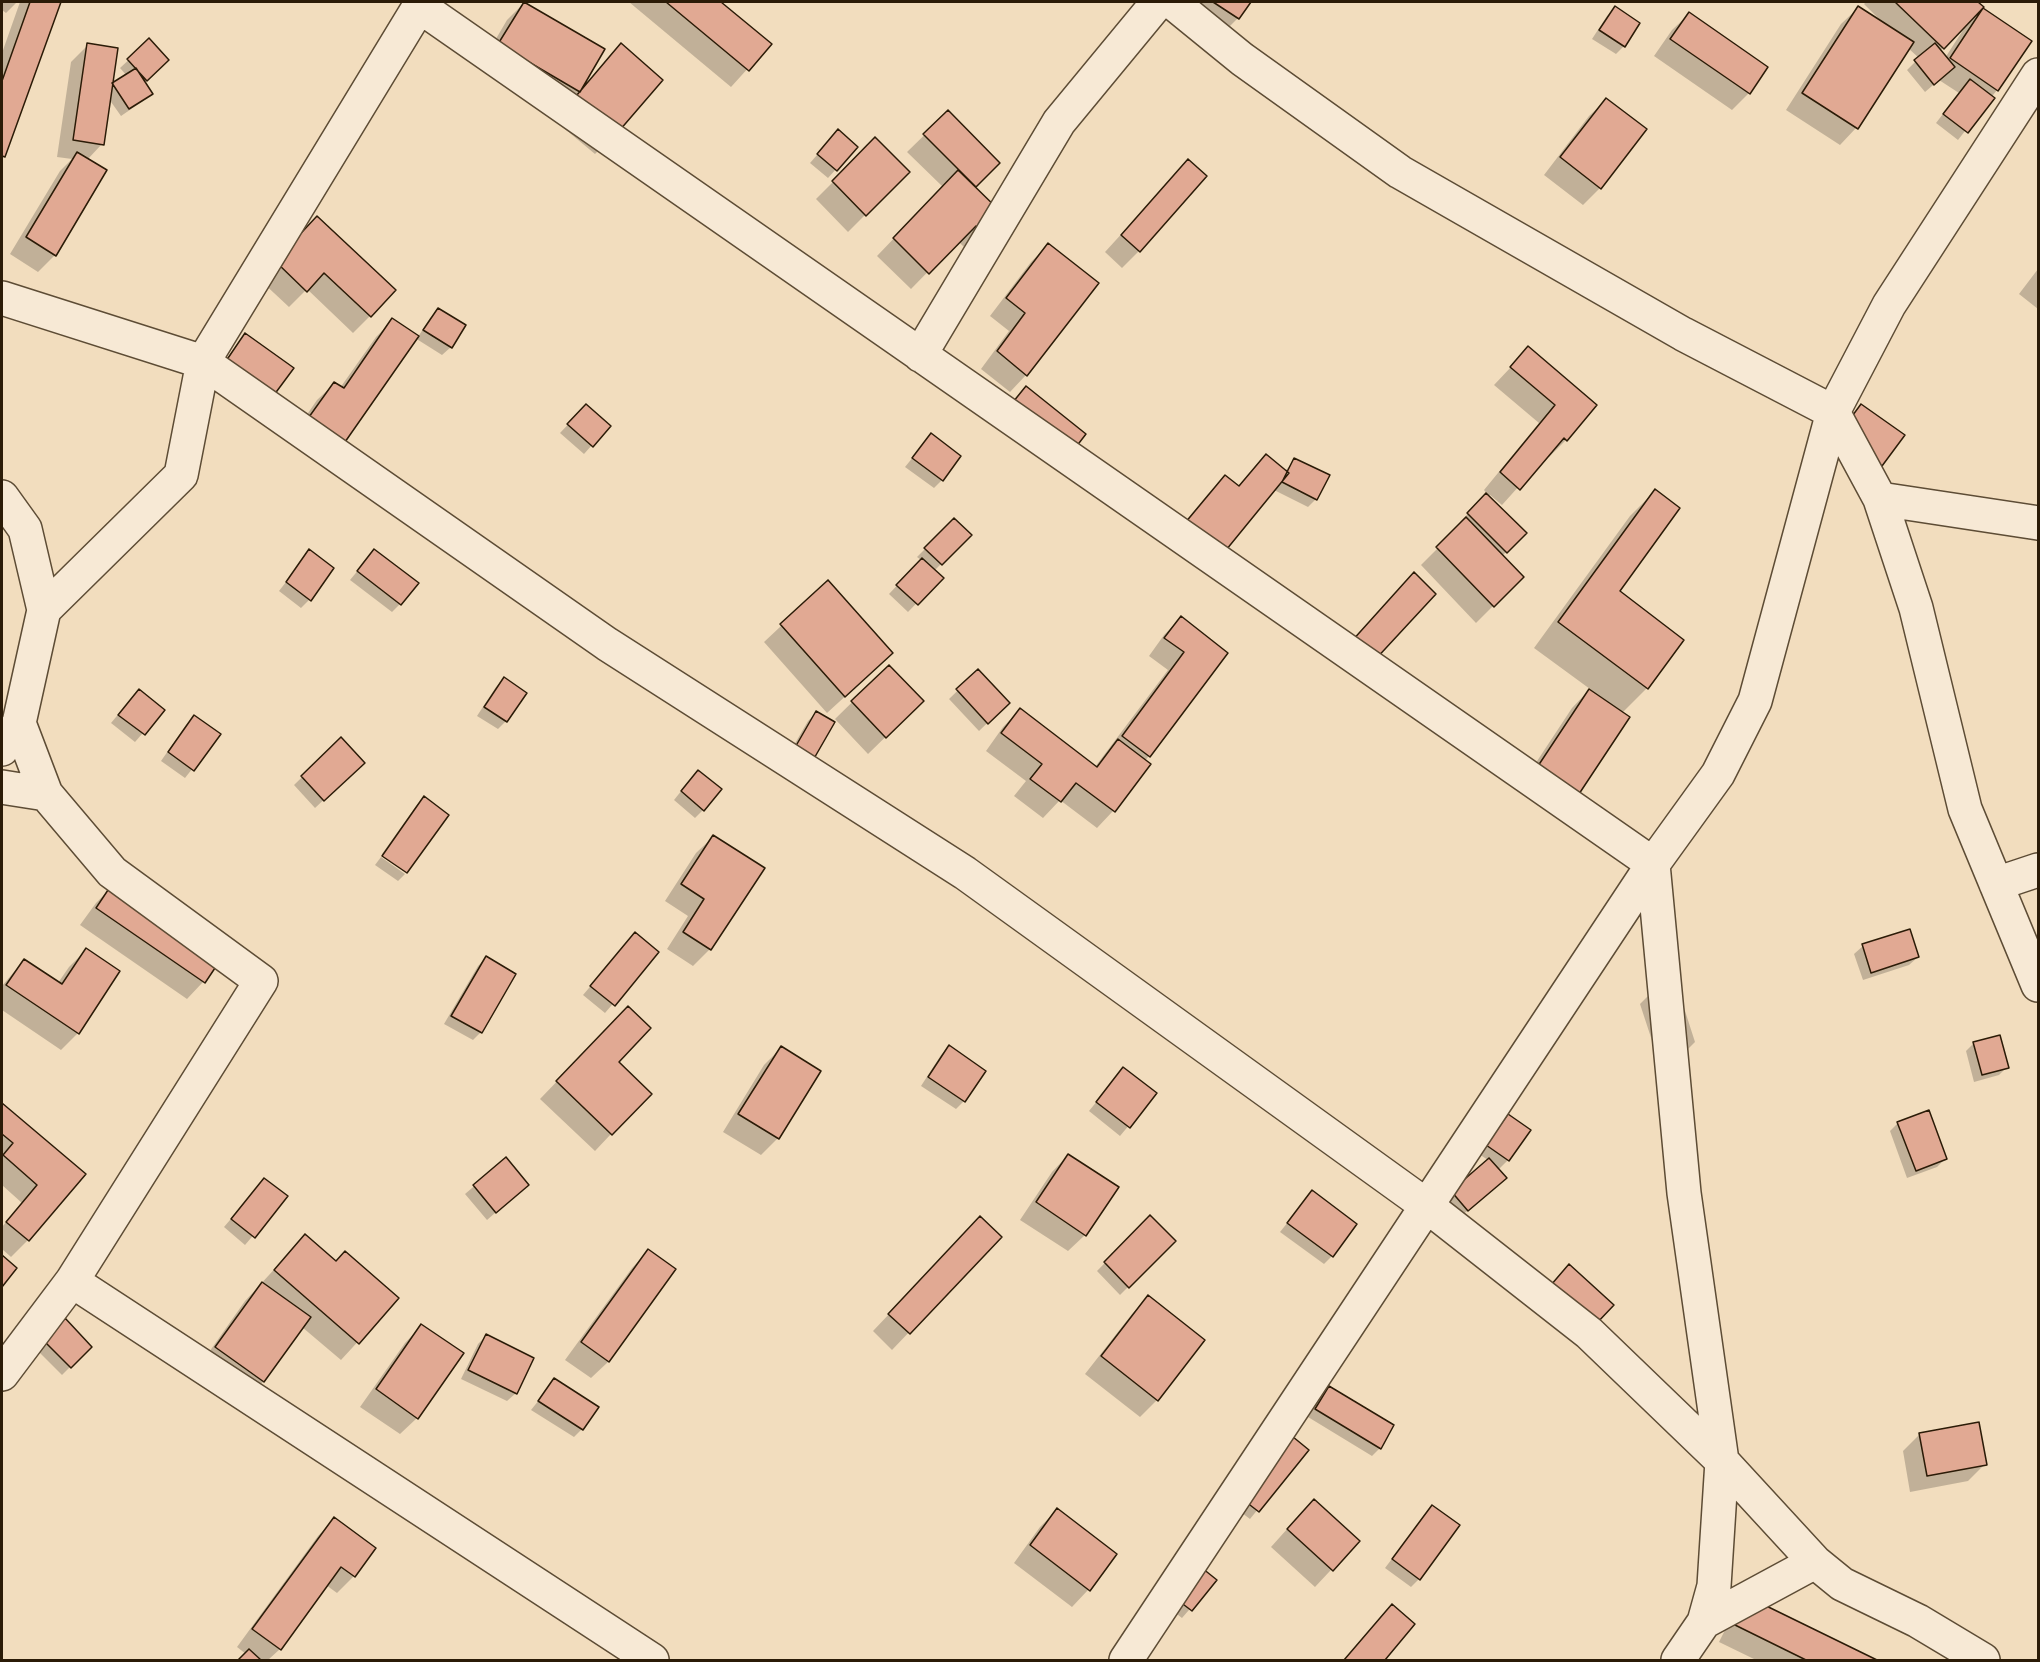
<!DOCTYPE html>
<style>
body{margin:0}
#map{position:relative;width:2040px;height:1662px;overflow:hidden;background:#f2ddbe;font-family:"Old Standard TT",serif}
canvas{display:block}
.frame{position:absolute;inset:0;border:3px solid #2b1b07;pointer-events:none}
</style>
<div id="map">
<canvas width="2040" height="1662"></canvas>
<div class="frame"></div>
</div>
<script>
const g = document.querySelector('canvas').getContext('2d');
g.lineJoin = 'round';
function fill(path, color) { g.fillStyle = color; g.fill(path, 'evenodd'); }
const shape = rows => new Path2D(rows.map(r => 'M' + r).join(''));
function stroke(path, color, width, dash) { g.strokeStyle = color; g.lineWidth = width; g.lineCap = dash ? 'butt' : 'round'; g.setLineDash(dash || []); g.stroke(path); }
const shadow = shape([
 [2,2,17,2,6,13,2,10],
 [20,2,59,2,2,158,2,53],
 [629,2,719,2,770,44,731,87],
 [1170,2,1249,2,1238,18,1221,35],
 [1866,2,1974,2,1982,10,1997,90,1958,140,1936,123,1959,93,1939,80,1925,92,1907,70,1919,58,1908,48,1856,128,1840,145,1786,110,1841,24,1858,8,1880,20,1864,4],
 [1964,26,1965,27,1945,58,1940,51],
 [524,3,585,85,621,45,612,137,595,154,483,61,507,20],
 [1615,8,1624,46,1616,54,1592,39,1607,16],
 [1689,14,1766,67,1749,93,1732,110,1654,56,1672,30],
 [149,41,167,60,145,82,151,93,143,101,121,116,109,99,102,144,87,160,55,255,38,272,10,254,60,171,72,159,57,157,71,62,88,45,111,86,127,76,120,68],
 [1606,100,1645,129,1600,188,1583,205,1544,175,1589,116],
 [948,112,998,163,974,187,1004,217,969,252,958,241,911,289,877,256,943,187,907,152],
 [838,131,856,147,828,178,810,163],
 [875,140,908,172,848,232,816,199],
 [1188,161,1139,251,1122,268,1105,252],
 [300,235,370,316,353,333,307,289,289,307,259,279],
 [1048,245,1026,375,1010,392,981,369,1009,331,990,316,1031,262],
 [2038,269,2038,309,2019,294],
 [438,310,464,326,451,347,442,355,415,338,293,435,317,400,334,384,340,388,376,337,393,320,418,337,430,318],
 [1529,348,1595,405,1566,440,1549,457,1547,455,1502,505,1490,495,1488,496,1525,533,1502,556,1522,577,1476,623,1421,565,1462,524,1460,522,1487,494,1484,490,1539,423,1494,385],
 [578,414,609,426,584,454,560,433],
 [931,435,942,480,934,488,905,467],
 [1266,456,1285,471,1295,460,1316,499,1308,507,1274,490,1169,541,1208,494,1225,477,1237,487],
 [1655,491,1618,592,1647,688,1622,713,1518,790,1572,708,1590,689,1534,648,1630,516],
 [954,520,970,535,934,571,941,578,908,612,889,594,921,560,917,557],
 [310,551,309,600,301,608,279,591],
 [374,551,400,604,392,612,350,580],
 [828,582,874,670,827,713,764,642],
 [1181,618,1226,653,1145,761,1149,764,1113,811,1097,828,1060,800,1043,818,1014,796,1026,781,986,751,1003,727,1020,710,1095,767,1168,670,1149,656,1164,635],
 [888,667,905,718,868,754,835,719],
 [978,671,1008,703,979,731,949,699],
 [504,679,525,693,506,721,498,729,477,716,496,687],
 [131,699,163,710,135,742,111,723],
 [816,713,833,723,786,759,808,721],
 [194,717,219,735,185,778,161,761,186,725],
 [341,739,363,763,315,808,294,785],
 [690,780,703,810,695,818,674,800],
 [424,798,407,871,382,854,416,806],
 [713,837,710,949,693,966,667,949,688,916,665,901,696,853],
 [381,857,405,874,398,881,375,865],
 [113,886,203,982,187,999,80,925,96,903],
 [635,934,657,952,605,1013,583,995],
 [1863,946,1918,957,1909,965,1863,980,1854,954],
 [86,950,118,972,78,1033,61,1050,2,1010,2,986,24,960,58,983,69,967],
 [486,958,481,1032,473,1040,444,1024,478,966],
 [1677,986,1695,1042,1687,1050,1658,1059,1640,1004,1648,996],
 [611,1025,617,1062,611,1134,595,1151,540,1099],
 [1974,1043,2007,1067,1999,1075,1974,1082,1966,1051],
 [949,1047,964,1101,956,1109,921,1086,941,1055],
 [781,1048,819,1072,778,1138,761,1155,723,1132,764,1065],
 [1123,1069,1155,1094,1120,1136,1089,1111],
 [2,1105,83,1174,28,1240,11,1257,2,1249,2,1227,22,1203,2,1185],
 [1508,1116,1529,1131,1508,1160,1498,1170,1496,1186,1459,1218,1443,1200,1488,1160,1479,1154,1500,1124],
 [1898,1123,1945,1159,1937,1167,1907,1178,1890,1131],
 [1068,1155,1085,1235,1068,1251,1020,1220,1052,1172],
 [506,1159,527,1185,487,1220,465,1194],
 [264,1180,286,1197,245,1245,224,1227],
 [1312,1192,1332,1256,1324,1264,1280,1232],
 [1150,1217,1174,1241,1120,1295,1097,1271],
 [964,1235,1000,1237,892,1350,873,1331],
 [305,1236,336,1263,397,1299,341,1360,302,1327,263,1382,246,1398,200,1365,245,1301],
 [648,1251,674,1270,608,1362,591,1378,565,1360,632,1268],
 [1148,1297,1203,1341,1157,1400,1140,1417,1085,1374,1132,1314],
 [64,1320,90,1347,62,1375,36,1349],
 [421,1326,417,1418,400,1434,360,1407,405,1343],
 [486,1336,516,1393,507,1401,461,1379,478,1344],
 [555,1380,582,1429,574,1437,531,1410],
 [1329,1388,1380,1448,1372,1456,1308,1417,1321,1396],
 [1920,1434,1985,1464,1968,1481,1910,1492,1903,1451],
 [1306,1450,1250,1519,1230,1504],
 [1432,1506,1419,1579,1411,1587,1385,1568],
 [1057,1510,1115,1554,1088,1590,1072,1607,1014,1563,1040,1527],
 [1297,1518,1358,1541,1315,1587,1271,1547],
 [334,1519,374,1548,354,1576,337,1593,326,1585,280,1649,268,1660,239,1660,246,1654,237,1647,318,1536],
 [1215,1580,1182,1618,1164,1604],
 [1749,1599,1874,1660,1756,1660,1719,1642,1732,1616],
 [1392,1606,1413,1624,1383,1660,1344,1660]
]);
const building = shape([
 [30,2,61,2,5,157,2,156,2,81,30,2],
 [524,2,605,49,580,92,498,44,524,2],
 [666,2,721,2,772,44,749,71,666,2],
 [1213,2,1251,2,1239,19,1213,2],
 [1895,2,1978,2,1984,7,1944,49,1895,2],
 [1615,6,1640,23,1625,47,1599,30,1615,6],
 [1858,6,1914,42,1858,129,1802,93,1858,6],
 [1983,8,2032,41,1998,91,1950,58,1983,8],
 [1689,12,1768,67,1750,94,1670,39,1689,12],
 [149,38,169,60,147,81,127,59,149,38],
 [87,43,118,48,104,145,73,140,87,43],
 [621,43,663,80,613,138,571,102,621,43],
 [1935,43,1955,67,1934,85,1914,60,1935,43],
 [136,68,153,94,129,109,112,83,136,68],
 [1970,79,1995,98,1968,133,1943,114,1970,79],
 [1606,98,1647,129,1601,189,1560,157,1606,98],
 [948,110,1000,163,976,187,923,134,948,110],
 [838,129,858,147,837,171,817,154,838,129],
 [875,137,910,172,866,216,832,181,875,137],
 [77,152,107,170,56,256,26,237,77,152],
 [1188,159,1207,176,1140,252,1121,235,1188,159],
 [958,170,1006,217,987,237,976,226,929,274,893,238,958,170],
 [317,216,396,290,371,317,324,273,307,292,275,261,317,216],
 [1048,243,1099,283,1027,376,997,351,1025,313,1006,298,1048,243],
 [438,308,466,325,452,348,423,330,438,308],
 [392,318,419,336,345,442,309,417,334,382,344,388,392,318],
 [245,333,294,368,274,395,226,361,245,333],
 [1528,346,1597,405,1567,441,1564,438,1520,490,1500,472,1555,405,1510,367,1528,346],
 [1026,386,1086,434,1069,456,1009,407,1026,386],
 [586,404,611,426,593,447,567,424,586,404],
 [1861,404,1905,435,1882,466,1839,434,1861,404],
 [931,433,961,456,943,481,912,458,931,433],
 [1266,454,1289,473,1222,555,1185,523,1225,475,1239,486,1266,454],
 [1294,458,1330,475,1317,500,1282,482,1294,458],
 [1655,489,1680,508,1620,591,1684,640,1648,689,1558,622,1655,489],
 [1486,493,1527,533,1507,553,1467,513,1486,493],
 [1466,517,1524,577,1494,607,1436,547,1466,517],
 [954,518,972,535,942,565,924,548,954,518],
 [309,549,334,568,311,601,286,582,309,549],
 [374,549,419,583,401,605,357,571,374,549],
 [922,558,944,578,918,605,896,585,922,558],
 [1414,572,1436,594,1373,662,1351,642,1414,572],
 [828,580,893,653,845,697,780,624,828,580],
 [1181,616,1228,653,1150,757,1122,736,1184,652,1164,638,1181,616],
 [889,665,924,701,886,738,851,701,889,665],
 [978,669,1010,703,988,724,956,689,978,669],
 [504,677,527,693,507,722,484,707,504,677],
 [139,689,165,710,145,735,118,715,139,689],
 [1589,689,1630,717,1575,800,1534,772,1589,689],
 [1020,708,1097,767,1118,739,1151,764,1115,812,1076,783,1061,802,1030,779,1042,764,1001,733,1020,708],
 [816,711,835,722,812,762,793,751,816,711],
 [194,715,221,734,194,771,168,752,194,715],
 [341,737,365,763,324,801,301,776,341,737],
 [698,770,722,789,704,811,681,791,698,770],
 [424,796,449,815,407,873,382,856,424,796],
 [713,835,765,868,711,950,683,932,704,899,681,884,713,835],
 [112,884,221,959,205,983,96,908,112,884],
 [1910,929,1919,957,1871,973,1862,944,1910,929],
 [635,932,659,952,615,1006,590,986,635,932],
 [86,948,120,971,79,1034,6,985,24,959,62,984,86,948],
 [486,956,516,974,482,1033,451,1016,486,956],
 [628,1006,651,1028,619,1062,652,1094,612,1135,556,1081,628,1006],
 [2000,1035,2009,1068,1982,1075,1973,1042,2000,1035],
 [949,1045,986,1071,965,1102,928,1077,949,1045],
 [781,1046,821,1071,779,1139,738,1114,781,1046],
 [1123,1067,1157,1093,1130,1128,1096,1102,1123,1067],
 [2,1103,86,1174,29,1241,6,1222,37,1185,3,1155,13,1143,2,1134,2,1103],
 [1929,1110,1947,1159,1916,1171,1897,1122,1929,1110],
 [1508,1114,1531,1130,1509,1161,1486,1145,1508,1114],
 [1068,1154,1119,1187,1086,1236,1036,1202,1068,1154],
 [506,1157,529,1185,496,1213,473,1185,506,1157],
 [1489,1158,1507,1178,1468,1211,1451,1191,1489,1158],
 [264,1178,288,1196,255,1238,231,1219,264,1178],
 [1312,1190,1357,1224,1333,1257,1287,1223,1312,1190],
 [1150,1215,1176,1241,1129,1288,1104,1262,1150,1215],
 [980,1216,1002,1237,910,1334,888,1314,980,1216],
 [305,1234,336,1261,345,1251,399,1298,359,1344,274,1270,305,1234],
 [648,1249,676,1269,609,1362,581,1342,648,1249],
 [2,1255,17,1268,2,1287,2,1255],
 [1569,1264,1614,1305,1595,1325,1551,1285,1569,1264],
 [262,1282,311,1317,264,1382,215,1347,262,1282],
 [1148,1295,1205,1340,1158,1401,1101,1356,1148,1295],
 [65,1318,92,1347,71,1368,43,1340,65,1318],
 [421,1324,464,1353,418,1419,376,1389,421,1324],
 [486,1334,534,1358,517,1394,468,1370,486,1334],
 [554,1378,599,1407,583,1430,538,1401,554,1378],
 [1329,1386,1394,1425,1381,1449,1315,1409,1329,1386],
 [1979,1422,1987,1465,1927,1476,1919,1433,1979,1422],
 [1287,1432,1309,1450,1259,1512,1237,1495,1287,1432],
 [1314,1499,1360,1541,1333,1571,1287,1529,1314,1499],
 [1432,1505,1460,1525,1420,1580,1392,1559,1432,1505],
 [1057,1508,1117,1554,1090,1591,1030,1545,1057,1508],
 [334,1517,376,1548,355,1577,341,1567,281,1650,252,1629,334,1517],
 [1197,1564,1217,1580,1192,1611,1171,1595,1197,1564],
 [1748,1597,1877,1660,1806,1660,1735,1625,1748,1597],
 [1392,1604,1415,1624,1385,1660,1344,1660,1392,1604],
 [249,1649,261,1660,238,1660,249,1649]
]);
const minor = shape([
 [419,6,1653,864,1684,1193,1722,1461,1714,1586,1704,1622,1678,1660],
 [2038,75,1889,305,1833,412,1880,499,1916,608,1965,809,2038,985],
 [2,298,203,362,607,644,965,873,1427,1206,1589,1333,1722,1461,1815,1562,1842,1584,1918,1621,1983,1660],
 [920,355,1059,122,1158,2],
 [2,497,25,529,44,610],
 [1880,499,2038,523],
 [2,749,19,723,44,610,181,475,203,362,422,2],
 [2,787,46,794],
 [1996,884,2038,870],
 [72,1281,652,1660],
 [2,1374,72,1281,261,981,112,872,46,794,19,723],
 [1704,1622,1815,1562],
 [1126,1660,1653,864,1718,774,1755,701,1833,412,1683,334,1400,172,1242,59,1172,2]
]);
fill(shadow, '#0003');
fill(building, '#e1a993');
stroke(building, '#2b1b07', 1.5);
stroke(minor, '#5d4c35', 36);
stroke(minor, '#f7e9d5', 33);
</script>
